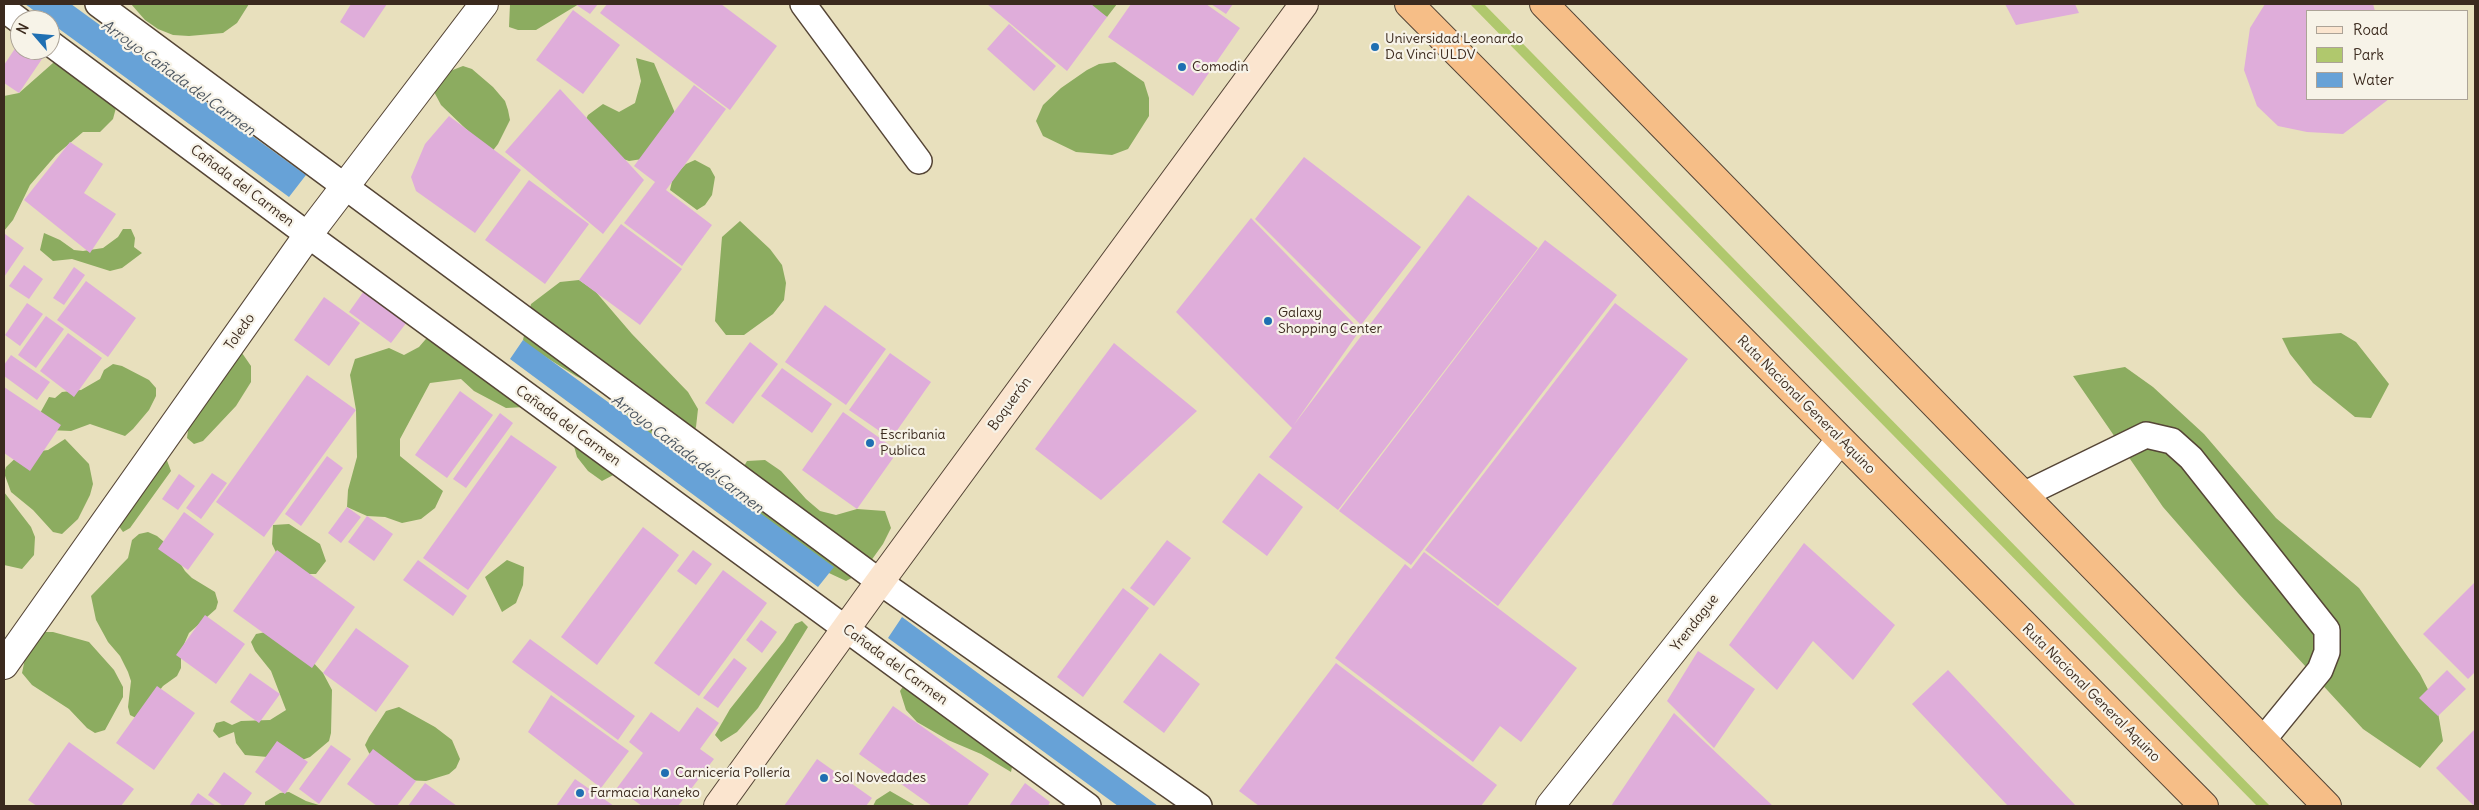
<!DOCTYPE html>
<meta charset="utf-8">
<style>
body{margin:0}
#map{position:relative;width:2479px;height:810px;overflow:hidden;background:#e8e0bd;font-family:Delius,sans-serif}
canvas{display:block}
.frame{position:absolute;inset:0;border:5px solid #3b2a1e;pointer-events:none}
.legend{position:absolute;left:2306px;top:10px;width:162px;height:90px;box-sizing:border-box;background:#f7f3e8;border:1px solid #aca397;margin:0;padding:6px 9px;list-style:none;font-size:15px;color:#3b2a1e}
.legend li{display:flex;align-items:center;gap:10px;height:25px}
.legend b{width:25px;border:1px solid #aca397}
.north{position:absolute;left:10px;top:10px;width:50px;height:50px;box-sizing:border-box;background:#f7f3e8;border:1px solid #aca397;border-radius:50%;rotate:297deg;font-size:14px;font-weight:700;line-height:20px;text-align:center;color:#3b2a1e}
.north::after{content:'';display:block;margin:auto;width:18px;height:22px;background:#1f6fb2;clip-path:polygon(50% 0,100% 100%,50% 72%,0 100%)}
</style>
<div id="map">
<canvas width="2479" height="810"></canvas>
<div class="frame"></div>
<ul class="legend">
<li><b style="height:6px;background:#fbe5cf"></b>Road</li>
<li><b style="height:14px;background:#b0c86d"></b>Park</li>
<li><b style="height:14px;background:#67a2d7"></b>Water</li>
</ul>
<div class="north">N</div>
</div>
<script>
const g = document.querySelector('canvas').getContext('2d');
g.lineJoin = 'round';
function fill(path, color) { g.fillStyle = color; g.fill(path, 'evenodd'); }
const shape = rows => new Path2D(rows.map(r => 'M' + r).join(''));
function stroke(path, color, width, dash) { g.strokeStyle = color; g.lineWidth = width; g.lineCap = dash ? 'butt' : 'round'; g.setLineDash(dash || []); g.stroke(path); }
function write(font, color, halo, rows, align = 'center') {
  g.font = font + ' Delius,sans-serif'; g.lineWidth = 4.5; g.setLineDash([]); g.textBaseline = 'middle'; g.strokeStyle = halo; g.fillStyle = color; for (const [text, x, y, turn = 0] of rows) {
    g.save(); g.translate(x, y); g.rotate((+turn || 0) * Math.PI / 180); g.textAlign = isNaN(turn) ? turn : align; if (halo) g.strokeText(text, 0, 0); g.fillText(text, 0, 0); g.restore();
  }
}
const green = shape([
 [1470,4,1484,4,2270,806,2257,806]
]);
const forest = shape([
 [131,4,249,4,237,23,223,33,189,36,173,35,158,29,145,20],
 [510,4,579,4,536,30,518,30,509,27],
 [1086,4,1117,4,1107,17],
 [71,52,117,104,113,119,100,132,83,132,56,155,30,185,13,220,4,231,4,96,19,93,53,63],
 [636,58,654,63,675,113,649,158,629,161,612,155,580,131,588,115,603,104,619,112,635,103,641,81],
 [1115,62,1144,82,1149,98,1149,116,1128,149,1112,155,1076,152,1043,136,1036,121,1043,105,1061,88,1087,70,1099,64],
 [463,66,472,69,493,87,505,101,508,110,510,120,498,144,491,153,441,105,432,88,445,73],
 [695,160,710,168,715,177,712,195,705,205,697,210,670,190,673,177,686,164],
 [740,221,770,249,782,265,786,283,784,300,773,314,744,335,726,335,715,321,722,237],
 [123,229,131,229,135,238,134,247,142,253,122,268,110,271,72,259,53,261,40,250,44,233,60,240,74,250,83,251,103,248,118,237],
 [579,280,595,291,632,334,688,392,698,409,696,427,686,448,670,456,655,449,609,393,576,376,528,346,523,340,531,304,560,282],
 [431,333,525,407,506,408,474,391,461,379,430,383,400,439,400,456,443,491,435,508,421,519,402,523,385,517,367,516,347,507,348,490,357,457,356,410,350,375,355,359,389,348,404,355,419,347],
 [2341,333,2356,342,2389,384,2371,418,2355,417,2313,383,2290,354,2282,338],
 [242,353,251,366,251,382,236,406,203,441,194,444,187,438,188,430,206,396],
 [113,364,122,366,149,380,156,388,156,396,149,410,133,429,125,436,90,424,71,431,48,430,39,415,49,397,55,398,62,392,81,390,100,379,104,370],
 [2125,367,2153,387,2204,434,2276,518,2359,588,2420,674,2437,707,2443,741,2420,768,2363,729,2238,593,2163,507,2073,376],
 [571,435,617,473,602,481,588,471,577,457],
 [65,439,89,464,93,484,90,495,78,519,62,534,53,532,33,510,11,492,4,473,6,467,20,454,48,450],
 [166,458,171,471,130,528,123,532,118,525],
 [765,460,781,471,806,499,820,511,836,515,857,509,885,511,891,528,883,544,863,572,846,581,814,566,766,526,735,490,738,477,747,461],
 [4,492,31,527,35,537,34,555,22,569,4,565],
 [289,524,320,544,326,561,316,574,298,574,283,567,272,544,273,525],
 [148,532,157,536,170,547,185,571,192,578,215,592,218,602,216,609,189,633,181,651,181,668,177,676,163,686,138,719,130,715,128,707,131,681,128,672,120,656,108,642,96,620,91,596,128,558,132,540,139,534],
 [507,560,524,567,523,585,516,603,502,612,485,577],
 [802,621,808,627,758,708,737,732,721,742,715,735,730,709,784,641,795,624],
 [41,632,53,632,89,642,114,670,123,687,123,697,105,730,95,733,87,728,69,709,32,685,22,673,28,644],
 [266,632,309,658,323,673,332,690,331,733,329,741,310,757,302,760,245,755,236,743,234,732,219,738,213,731,216,723,224,721,232,725,241,721,270,720,286,710,271,671,255,651,251,642,256,634],
 [910,676,1014,757,1011,772,981,754,948,740,917,722,906,710,900,691],
 [399,707,435,727,452,740,460,759,456,768,449,774,426,781,404,780,381,766,369,753,365,745,369,737,386,711],
 [890,791,916,806,873,806,876,800],
 [289,792,306,801,322,806,265,806,265,802,280,793]
]);
const water = shape([
 [25,4,71,4,306,175,289,197],
 [523,340,834,567,818,587,510,359],
 [902,617,1158,806,1118,806,888,638]
]);
const building = shape([
 [351,4,387,4,364,38,340,22],
 [575,4,598,4,590,14],
 [607,4,721,4,777,46,730,110,600,13],
 [987,4,1091,4,1107,17,1067,71],
 [1131,4,1206,4,1240,28,1193,96,1108,37],
 [1211,4,1233,4,1226,14],
 [2005,4,2075,4,2079,13,2016,25],
 [2265,4,2373,4,2375,11,2308,11,2308,99,2389,99,2343,134,2307,132,2278,126,2257,106,2244,70,2250,28],
 [573,10,620,45,583,94,536,60],
 [1009,24,1056,66,1034,91,987,49],
 [20,41,20,50,35,50,44,56,19,93,4,83,4,65],
 [694,85,726,109,666,190,712,225,682,266,624,223,655,182,634,166],
 [560,89,644,180,603,234,505,152],
 [449,116,521,170,475,233,416,191,411,177,425,144],
 [70,142,103,164,84,193,116,214,90,253,24,200],
 [1304,157,1421,247,1361,325,1255,219],
 [529,180,589,224,545,284,485,240],
 [1468,195,1538,248,1338,510,1269,457,1292,428,1176,312,1251,218,1360,330,1293,426],
 [621,224,682,269,640,325,579,280],
 [5,234,24,248,4,277,4,235],
 [1545,240,1617,295,1411,565,1339,511],
 [24,265,43,279,29,299,9,286],
 [74,267,85,275,64,305,53,298],
 [86,281,136,318,108,357,57,320],
 [364,291,407,322,391,343,349,312],
 [324,297,360,323,329,366,294,340],
 [27,303,43,314,20,346,5,335],
 [1615,303,1688,359,1498,606,1425,550],
 [825,305,886,349,846,405,785,362],
 [46,316,64,329,36,368,18,355],
 [68,333,102,358,74,397,40,371],
 [750,342,778,364,733,424,705,403],
 [1114,343,1197,411,1101,500,1035,449],
 [890,353,931,382,891,439,849,410],
 [11,355,50,382,37,400,4,376,4,365],
 [782,368,832,404,812,433,761,396],
 [307,375,356,410,264,537,216,502],
 [4,387,61,425,30,471,4,453],
 [460,391,493,415,447,478,415,455],
 [843,412,898,451,857,509,802,470],
 [500,413,513,423,466,488,453,479],
 [511,435,557,467,468,590,423,558],
 [327,456,343,468,301,526,285,514],
 [212,473,227,483,201,519,186,508],
 [1259,473,1303,507,1267,556,1222,522],
 [179,474,195,486,178,510,162,499],
 [347,507,361,517,341,543,328,533],
 [184,512,214,534,188,570,158,549],
 [367,516,393,534,374,561,348,542],
 [643,527,679,555,597,665,561,637],
 [1167,540,1191,558,1154,606,1130,588],
 [1804,543,1895,625,1853,680,1813,641,1777,690,1729,645],
 [277,550,355,607,312,668,233,611],
 [693,550,712,564,696,585,677,571],
 [1424,552,1577,668,1521,742,1500,726,1473,762,1335,658,1405,564,1411,569],
 [418,560,467,596,453,616,403,580],
 [723,570,767,603,699,696,654,663],
 [2475,582,2475,672,2468,679,2423,634],
 [1123,588,1149,608,1083,697,1057,677],
 [205,615,245,644,216,684,176,655],
 [761,620,777,632,762,653,746,640],
 [356,628,409,666,376,712,323,673],
 [530,639,635,716,618,740,512,662],
 [1698,651,1755,689,1714,748,1667,701],
 [1160,653,1200,684,1164,733,1123,702],
 [734,658,747,668,718,708,703,698],
 [1336,663,1497,785,1481,806,1259,806,1239,791],
 [1948,670,2076,806,2008,806,1912,704],
 [2447,670,2466,689,2438,716,2419,698],
 [250,673,280,694,259,723,230,702],
 [157,686,195,713,154,770,116,743],
 [551,695,629,751,601,788,528,732],
 [893,706,989,774,967,806,932,806,859,754],
 [697,707,719,723,700,749,714,759,678,806,642,806,617,788,643,753,629,742,651,712,679,732],
 [1674,713,1773,806,1611,806],
 [2475,729,2475,806,2474,806,2436,768],
 [277,741,308,762,285,794,255,772],
 [69,742,134,789,121,806,37,806,28,800],
 [331,745,351,759,319,804,299,789],
 [373,749,416,781,397,806,377,806,347,784],
 [817,759,872,798,866,806,784,806],
 [224,772,252,793,243,806,223,806,208,795],
 [575,779,614,806,556,806],
 [425,783,457,806,408,806],
 [1025,783,1050,802,1048,806,1009,806],
 [198,793,216,806,189,806]
]);
const lane = shape([
 [98,4,880,582,1199,806],
 [803,4,919,161],
 [4,9,20,21],
 [50,43,308,235,1088,806],
 [2023,495,2146,435,2172,441,2191,458,2327,630,2327,652,2320,670,2262,741]
]);
const street = shape([
 [4,665,308,235,484,4],
 [1550,806,1840,440]
]);
const secondary = shape([
 [718,806,873,591,1304,4]
]);
const highway = shape([
 [1409,4,2204,806],
 [1544,4,2327,806]
]);
const markers = [
 [1375,47,5,"#1f6fb2"],
 [1182,67,5,"#1f6fb2"],
 [1268,321,5,"#1f6fb2"],
 [870,443,5,"#1f6fb2"],
 [665,773,5,"#1f6fb2"],
 [824,778,5,"#1f6fb2"],
 [580,793,5,"#1f6fb2"]
];
const poiNames = [
 ["Universidad Leonardo",1385,39],
 ["Da Vinci ULDV",1385,55],
 ["Comodin",1192,67],
 ["Galaxy",1278,313],
 ["Shopping Center",1278,329],
 ["Escribania",880,435],
 ["Publica",880,451],
 ["Carnicería Pollería",675,773],
 ["Sol Novedades",834,778],
 ["Farmacia Kaneko",590,793]
];
const streetNames = [
 ["Cañada del Carmen",242,186,37],
 ["Toledo",240,332,-55],
 ["Boquerón",1010,404,-54],
 ["Ruta Nacional General Aquino",1806,405,45],
 ["Cañada del Carmen",568,426,36],
 ["Yrendague",1695,623,-52],
 ["Cañada del Carmen",895,665,36],
 ["Ruta Nacional General Aquino",2091,693,45]
];
const waterNames = [
 ["Arroyo Cañada del Carmen",178,78,36],
 ["Arroyo Cañada del Carmen",687,454,37]
];
fill(green, '#b0c86d');
fill(forest, '#8cac60');
fill(water, '#67a2d7');
fill(building, '#dfadda');
stroke(lane, '#554536', 28);
stroke(street, '#554536', 30);
stroke(secondary, '#554536', 30);
stroke(highway, '#554536', 30);
stroke(lane, '#fff', 25);
stroke(street, '#fff', 28);
stroke(secondary, '#fbe5cf', 28);
stroke(highway, '#f6be87', 28);
for (const [x, y, r, color] of markers) { const dot = new Path2D(); dot.arc(x, y, r, 0, 2 * Math.PI); g.fillStyle = color; g.fill(dot); stroke(dot, '#f7f3e8', 2); }
write('14px', '#3b2a1e', '#f7f3e8', poiNames, 'left');
write('14px', '#3b2a1e', '#f7f3e8', streetNames);
write('italic 15px', '#4a545f', '#f7f3e8', waterNames);
</script>
